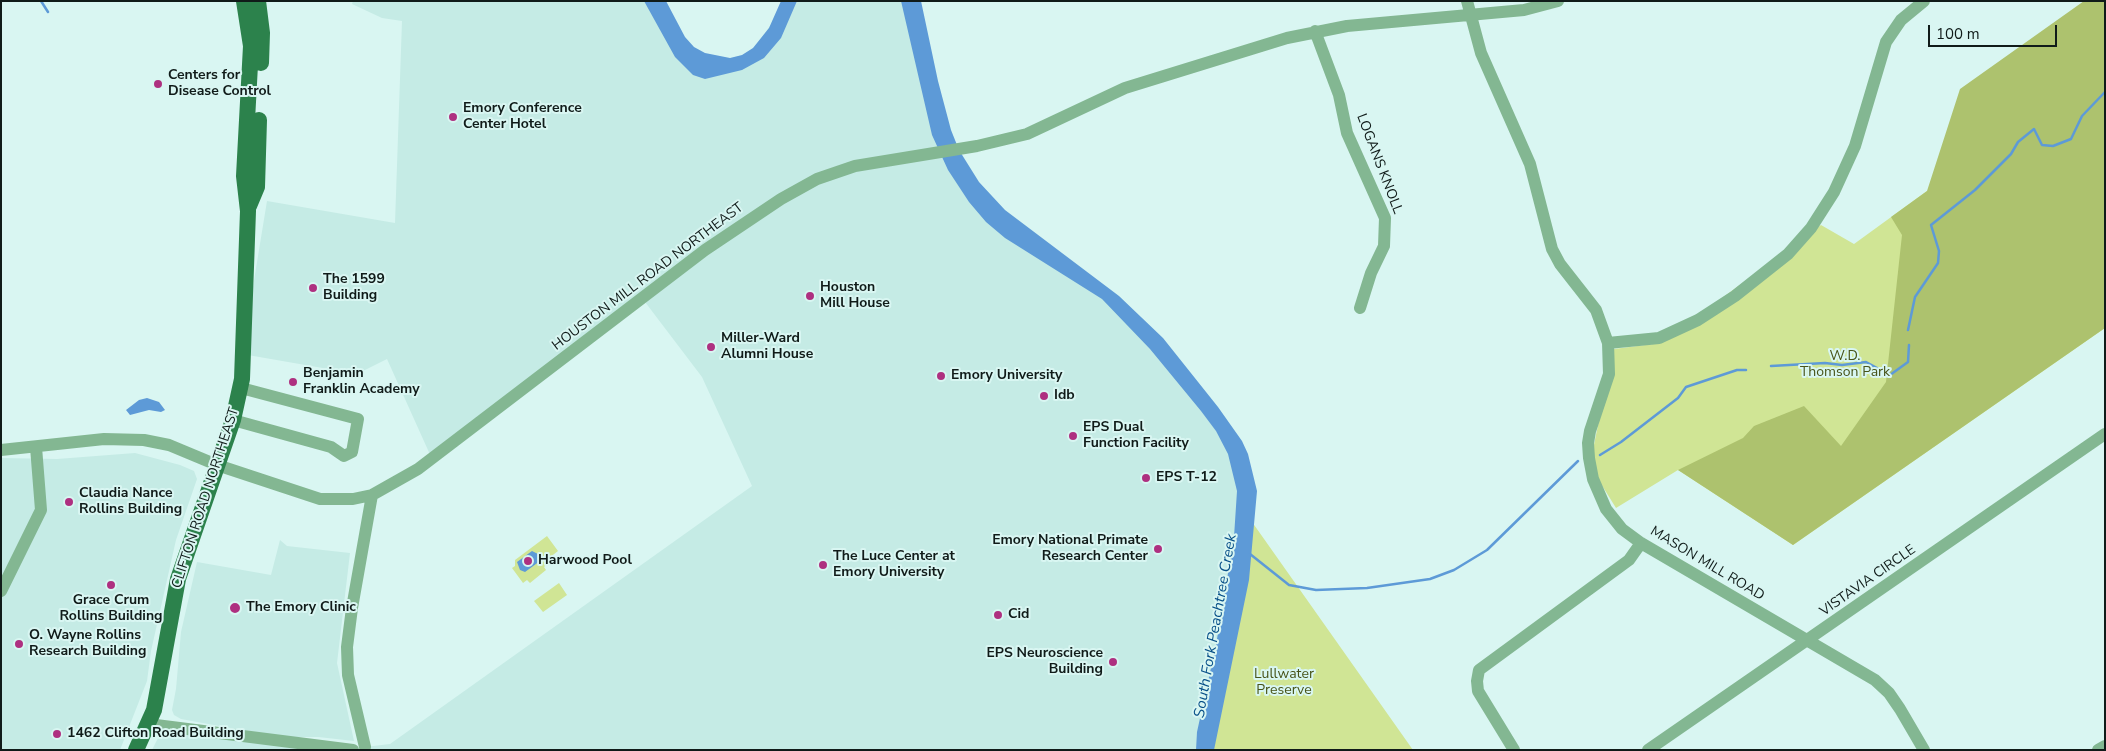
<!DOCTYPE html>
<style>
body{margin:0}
#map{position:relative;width:2106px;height:751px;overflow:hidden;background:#d9f6f2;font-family:"Nunito Sans",sans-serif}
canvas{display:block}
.frame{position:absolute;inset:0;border:2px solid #101b19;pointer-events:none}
.scale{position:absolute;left:1928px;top:25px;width:129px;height:22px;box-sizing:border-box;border:2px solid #101b19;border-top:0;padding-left:6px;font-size:15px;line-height:18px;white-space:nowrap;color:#101b19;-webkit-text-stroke:4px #d9f6f2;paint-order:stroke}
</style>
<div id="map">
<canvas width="2106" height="751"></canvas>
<div class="frame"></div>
<div class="scale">100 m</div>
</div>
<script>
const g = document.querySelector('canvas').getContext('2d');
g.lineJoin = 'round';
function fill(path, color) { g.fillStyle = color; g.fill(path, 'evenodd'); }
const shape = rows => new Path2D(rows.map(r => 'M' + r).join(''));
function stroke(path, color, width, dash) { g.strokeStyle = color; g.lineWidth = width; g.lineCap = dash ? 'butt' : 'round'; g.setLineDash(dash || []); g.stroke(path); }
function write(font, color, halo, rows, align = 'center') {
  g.font = font + ' "Nunito Sans",sans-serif'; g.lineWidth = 4; g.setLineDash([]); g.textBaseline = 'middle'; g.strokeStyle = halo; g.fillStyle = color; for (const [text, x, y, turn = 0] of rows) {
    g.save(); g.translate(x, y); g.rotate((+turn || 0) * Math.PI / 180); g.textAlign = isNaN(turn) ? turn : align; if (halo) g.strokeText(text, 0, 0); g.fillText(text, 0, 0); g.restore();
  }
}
const built = shape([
 [353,1,656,1,685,54,744,62,788,1,911,1,929,85,979,200,1091,281,1196,394,1243,479,1207,750,367,750,365,747,390,744,752,486,702,377,642,298,432,459,387,359,357,374,242,354,267,201,395,223,402,21,382,18,352,4],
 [135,453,180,465,194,471,197,479,176,540,151,651,147,681,120,750,1,750,1,458,57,459],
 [280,540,287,546,350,553,337,663,354,741,318,737,279,737,181,719,174,715,172,710,176,689,181,632,197,562,271,575],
 [165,724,322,750,152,750]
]);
const green = shape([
 [1927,191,2105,328,1793,545,1678,470,1616,508,1598,479,1592,454,1614,349,1661,343,1821,225,1854,244],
 [1245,512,1413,750,1207,750],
 [547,536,558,551,545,561,547,564,544,567,546,570,530,583,527,580,523,583,512,568,515,566,515,560],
 [559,583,567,595,543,612,534,601]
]);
const forest = shape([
 [2084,1,2105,1,2105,328,1793,545,1678,470,1743,438,1754,426,1804,406,1841,446,1886,382,1902,235,1891,217,1927,191,1960,89]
]);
const water = shape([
 [644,1,666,1,685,37,694,47,705,53,730,58,742,55,753,48,769,28,781,1,797,1,781,38,764,58,742,70,705,79,693,75,675,57],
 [901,1,921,1,938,81,951,130,959,150,979,182,1005,210,1119,296,1163,338,1218,407,1242,441,1248,454,1257,491,1249,580,1214,750,1196,750,1197,732,1216,645,1234,537,1237,491,1228,454,1216,431,1201,411,1150,349,1102,299,1005,238,986,222,969,202,948,170,932,135],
 [147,398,159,402,165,410,161,412,149,410,130,415,126,410,139,400],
 [532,551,538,554,540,561,525,572,520,570,517,562]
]);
const stream = shape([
 [41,1,48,12],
 [1908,330,1915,297,1938,263,1939,251,1931,225,1975,190,2011,154,2018,142,2034,129,2042,145,2053,146,2071,139,2082,116,2105,92],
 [1771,366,1825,363,1842,365,1866,362,1890,375,1908,362,1909,345],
 [1600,455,1621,442,1678,398,1686,387,1737,370,1746,370],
 [1250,554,1289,585,1316,590,1367,588,1430,579,1454,570,1487,550,1578,461]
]);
const minor = shape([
 [1467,1,1481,53,1530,164,1552,249,1560,264,1596,310,1608,343,1609,374,1590,431,1588,443,1589,458,1593,479,1606,509,1622,529,1641,543,1875,680,1889,693,1900,709,1924,750],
 [1315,31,1339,95,1347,133,1385,218,1384,246,1371,273,1360,308],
 [1608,343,1659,338,1698,320,1735,296,1788,254,1811,228,1834,192,1855,146,1886,42,1901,20,1924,1],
 [233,420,331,447,344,456,352,452,358,419,241,388],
 [1,450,104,439,144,440,169,445,217,465,320,499,353,499,372,495,418,469,705,250,781,199,817,179,855,166,977,146,1027,134,1125,88,1287,38,1347,26,1524,10,1558,1],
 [1,591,41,510,36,447],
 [148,724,353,750],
 [365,747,348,675,347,647,352,608,372,495],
 [1514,750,1478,691,1477,681,1479,670,1629,560,1641,543],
 [1648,750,2105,434],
 [2098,750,2105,746]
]);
const major = shape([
 [258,1,262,33,261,63],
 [249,206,257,187,259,120],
 [136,750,154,710,178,579,233,420,242,379,248,211,244,176,251,46,244,1]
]);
const markers = [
 [158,84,5,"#ae3080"],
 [453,117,5,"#ae3080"],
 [313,288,5,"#ae3080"],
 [810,296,5,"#ae3080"],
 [711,347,5,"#ae3080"],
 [941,376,5,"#ae3080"],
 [293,382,5,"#ae3080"],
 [1044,396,5,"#ae3080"],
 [1073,436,5,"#ae3080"],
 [1146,478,5,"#ae3080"],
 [69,502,5,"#ae3080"],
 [1158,549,5,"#ae3080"],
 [528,561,5,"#ae3080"],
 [823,565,5,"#ae3080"],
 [111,585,5,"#ae3080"],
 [235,608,6,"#ae3080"],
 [998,615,5,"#ae3080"],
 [19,644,5,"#ae3080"],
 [1113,662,5,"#ae3080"],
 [57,734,5,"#ae3080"]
];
const poiNames = [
 ["Centers for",168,76],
 ["Disease Control",168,92],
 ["Emory Conference",463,109],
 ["Center Hotel",463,125],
 ["The 1599",323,280],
 ["Building",323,296],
 ["Houston",820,288],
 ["Mill House",820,304],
 ["Miller-Ward",721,339],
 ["Alumni House",721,355],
 ["Benjamin",303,374],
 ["Franklin Academy",303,390],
 ["Emory University",951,376],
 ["Idb",1054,396],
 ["EPS Dual",1083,428],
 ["Function Facility",1083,444],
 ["EPS T-12",1156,478],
 ["Claudia Nance",79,494],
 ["Rollins Building",79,510],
 ["Emory National Primate",1148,541,"right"],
 ["Research Center",1148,557,"right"],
 ["The Luce Center at",833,557],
 ["Emory University",833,573],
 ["Harwood Pool",538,561],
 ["Grace Crum",111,601,"center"],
 ["Rollins Building",111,617,"center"],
 ["The Emory Clinic",246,608],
 ["Cid",1008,615],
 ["O. Wayne Rollins",29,636],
 ["Research Building",29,652],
 ["EPS Neuroscience",1103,654,"right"],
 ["Building",1103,670,"right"],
 ["1462 Clifton Road Building",67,734]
];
const streetNames = [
 ["LOGANS KNOLL",1379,164,69],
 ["HOUSTON MILL ROAD NORTHEAST",648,277,-37],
 ["CLIFTON ROAD NORTHEAST",206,498,-72],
 ["MASON MILL ROAD",1707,564,31],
 ["VISTAVIA CIRCLE",1868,581,-35]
];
const parkNames = [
 ["W.D.",1845,357],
 ["Thomson Park",1845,373],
 ["Lullwater",1284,675],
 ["Preserve",1284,691]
];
const waterNames = [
 ["South Fork Peachtree Creek",1216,626,-80]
];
fill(built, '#c5ebe5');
fill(green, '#d0e595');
fill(forest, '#adc26e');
fill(water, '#5d9ad7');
stroke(stream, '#5d9ad7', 2.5);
stroke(minor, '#83b792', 12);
stroke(major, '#2c824c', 16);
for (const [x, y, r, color] of markers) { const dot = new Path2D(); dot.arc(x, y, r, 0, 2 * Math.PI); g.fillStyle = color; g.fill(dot); stroke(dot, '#d9f6f2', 2); }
write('bold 14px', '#101b19', '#d9f6f2', poiNames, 'left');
write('14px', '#101b19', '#d9f6f2', streetNames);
write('14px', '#485418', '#d9f6f2', parkNames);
write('italic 15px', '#085088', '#d9f6f2', waterNames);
</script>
